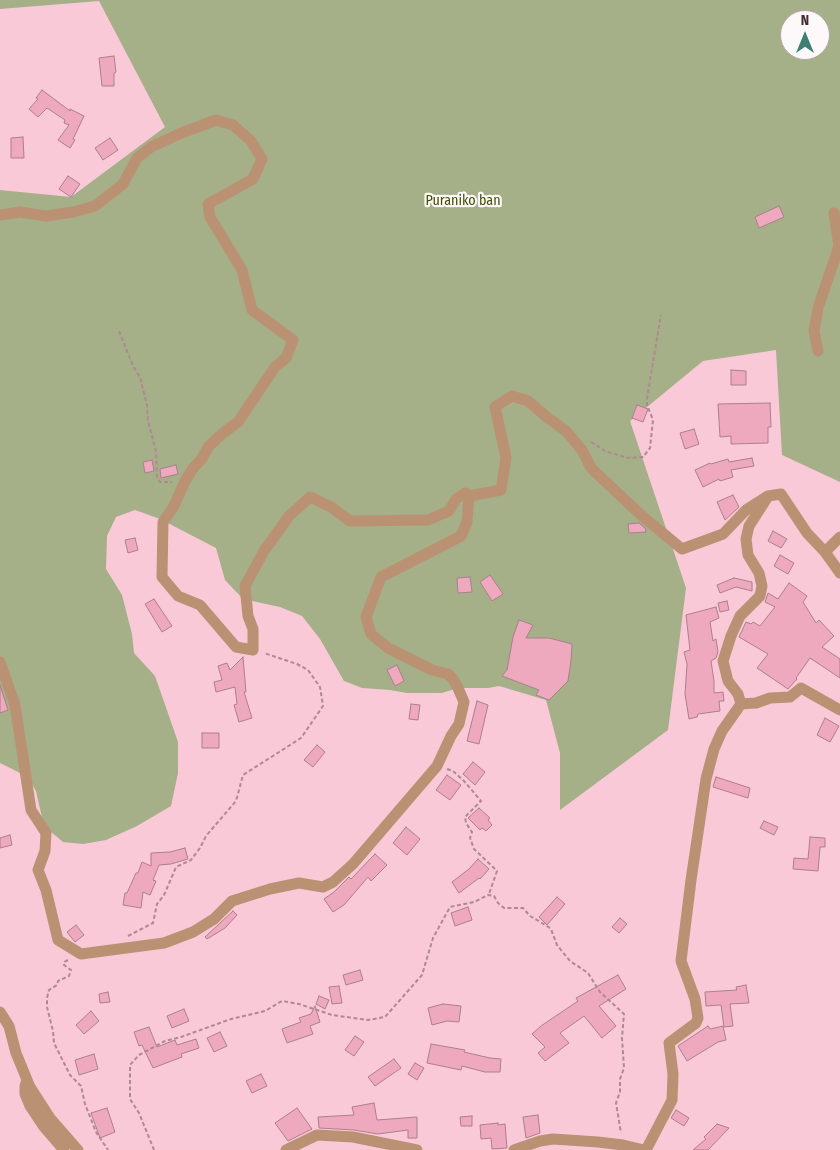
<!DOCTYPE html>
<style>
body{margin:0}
#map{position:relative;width:840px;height:1150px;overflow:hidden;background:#fac9d7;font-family:"Fira Sans Condensed",sans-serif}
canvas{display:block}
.north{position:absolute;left:780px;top:10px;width:50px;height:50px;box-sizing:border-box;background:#fdf8f9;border:1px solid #b1a7aa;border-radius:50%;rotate:0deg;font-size:14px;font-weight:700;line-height:20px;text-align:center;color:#402d33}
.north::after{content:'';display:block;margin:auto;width:18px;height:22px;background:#3d8073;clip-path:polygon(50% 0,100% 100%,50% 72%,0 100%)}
</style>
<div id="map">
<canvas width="840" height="1150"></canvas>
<div class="north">N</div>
</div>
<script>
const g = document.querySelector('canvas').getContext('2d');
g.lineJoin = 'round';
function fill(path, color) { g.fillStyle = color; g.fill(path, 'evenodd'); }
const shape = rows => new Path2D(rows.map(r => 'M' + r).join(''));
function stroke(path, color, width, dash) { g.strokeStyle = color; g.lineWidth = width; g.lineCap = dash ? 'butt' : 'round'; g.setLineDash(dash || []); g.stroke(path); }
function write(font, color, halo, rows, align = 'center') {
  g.font = font + ' "Fira Sans Condensed",sans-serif'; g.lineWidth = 4.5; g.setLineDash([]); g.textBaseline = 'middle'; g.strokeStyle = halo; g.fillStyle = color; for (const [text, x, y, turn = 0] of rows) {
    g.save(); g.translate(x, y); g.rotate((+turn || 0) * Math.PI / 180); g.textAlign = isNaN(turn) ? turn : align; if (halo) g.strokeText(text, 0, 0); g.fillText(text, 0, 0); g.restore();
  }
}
const green = shape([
 [0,0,840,0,840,482,782,455,776,350,703,361,630,421,686,588,668,730,560,810,560,753,546,700,499,686,488,688,458,688,442,693,407,693,390,690,362,688,344,681,320,639,302,616,280,607,243,599,225,580,216,548,160,519,135,510,116,517,107,536,106,569,122,595,132,634,134,653,155,676,178,742,178,773,171,806,137,826,106,840,83,844,63,842,44,826,36,791,28,777,0,763,0,190,71,197,165,127,99,1,0,9],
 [790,20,820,20,820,50,790,50]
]);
const building = shape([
 [114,56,116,72,114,73,114,86,102,86,99,58,114,56],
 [42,90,70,111,70,109,84,116,73,139,75,140,70,148,58,140,69,125,64,123,65,120,47,108,38,117,29,109,38,99,36,98,42,90],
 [23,137,24,158,11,158,11,138,23,137],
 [110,138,118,150,103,160,95,148,110,138],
 [68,176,80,184,71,197,59,189,68,176],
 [779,206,784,217,759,228,755,217,779,206],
 [731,370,746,371,746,385,731,385,731,370],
 [770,403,771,427,768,427,768,443,731,444,731,436,720,437,718,404,770,403],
 [637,405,648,409,643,422,632,418,637,405],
 [694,429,699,444,685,449,680,433,694,429],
 [752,458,754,466,731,470,733,477,720,481,719,479,703,487,695,470,710,463,711,464,728,459,729,462,752,458],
 [152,460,154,471,145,473,143,462,152,460],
 [176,465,178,474,161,478,160,469,176,465],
 [733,495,739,507,725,520,717,502,733,495],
 [639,523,645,528,646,532,629,533,628,524,639,523],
 [773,531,787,539,781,548,768,541,773,531],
 [135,538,138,550,128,553,125,540,135,538],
 [780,555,794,563,788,574,774,566,780,555],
 [490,575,503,594,492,601,480,582,490,575],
 [470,577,472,592,458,593,457,578,470,577],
 [734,578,752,582,752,591,736,587,720,593,717,585,734,578],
 [789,583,807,596,803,602,816,623,819,620,834,636,822,647,840,659,840,678,810,658,796,678,797,679,788,689,757,668,768,654,739,637,746,622,751,624,753,622,760,626,775,607,765,602,768,593,778,599,789,583],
 [154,599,172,626,162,632,145,604,154,599],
 [727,601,729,610,720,612,718,603,727,601],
 [716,607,719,618,710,622,713,641,716,639,718,652,716,658,711,661,714,681,714,693,723,692,724,701,719,701,720,711,698,714,697,717,689,719,685,694,687,664,684,652,690,650,686,615,716,607],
 [519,620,533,625,526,638,549,638,572,644,571,661,568,681,549,700,536,695,539,690,502,676,507,670,513,637,519,620],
 [243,657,246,692,244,692,252,718,239,722,234,705,237,704,235,687,216,692,214,682,222,680,218,666,227,663,230,670,243,657],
 [397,665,404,681,395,686,387,670,397,665],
 [0,685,8,710,0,713,0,685],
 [477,701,488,705,479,744,467,741,477,701],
 [411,704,420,705,418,720,409,719,411,704],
 [825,718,839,726,830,742,817,735,825,718],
 [202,733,219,733,219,748,202,748,202,733],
 [317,745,325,752,313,767,304,760,317,745],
 [473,762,485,772,475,785,463,774,473,762],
 [447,775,461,785,450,800,436,790,447,775],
 [716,777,750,788,748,798,713,787,716,777],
 [479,808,490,818,488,820,492,825,486,831,482,828,480,830,468,818,479,808],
 [764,821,778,827,774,835,760,828,764,821],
 [406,827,420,839,407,855,393,843,406,827],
 [10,835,12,845,0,848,0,838,10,835],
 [810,837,825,838,825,847,820,847,818,871,793,869,794,858,808,859,810,837],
 [185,848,188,859,171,864,159,865,153,880,156,881,150,895,143,892,141,908,123,905,125,893,127,893,136,873,138,873,142,862,151,866,151,853,170,852,185,848],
 [375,854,387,865,371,881,368,877,344,905,333,912,324,899,334,892,349,877,351,879,375,854],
 [478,859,489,869,480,879,479,878,459,893,452,882,469,869,478,859],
 [557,897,565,904,547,925,539,917,557,897],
 [468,907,472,920,455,926,451,913,468,907],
 [233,911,237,915,225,928,207,939,205,937,233,911],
 [620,918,627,924,619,933,612,927,620,918],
 [76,925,84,935,75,942,67,932,76,925],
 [360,970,363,980,346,985,343,975,360,970],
 [618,975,626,989,599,1006,616,1026,602,1038,584,1016,560,1033,569,1043,545,1061,538,1053,545,1047,532,1034,541,1026,578,1001,576,998,618,975],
 [746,985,749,1003,730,1004,733,1026,724,1027,721,1005,706,1006,705,992,737,990,736,987,746,985],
 [339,986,342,1003,332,1004,329,987,339,986],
 [108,992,110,1002,100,1003,99,994,108,992],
 [319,996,329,1000,325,1009,316,1004,319,996],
 [443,1004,461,1006,459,1022,447,1021,432,1025,428,1008,443,1004],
 [315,1006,320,1022,310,1026,313,1034,287,1043,282,1029,301,1022,299,1018,311,1014,315,1006],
 [184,1009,189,1021,172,1028,167,1016,184,1009],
 [91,1011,99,1021,84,1034,76,1025,91,1011],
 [708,1026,710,1029,723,1026,726,1040,718,1042,687,1061,678,1046,708,1026],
 [149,1027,157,1047,175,1040,177,1045,196,1039,199,1048,181,1054,182,1057,153,1068,142,1045,139,1046,134,1032,149,1027],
 [220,1032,227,1046,214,1052,207,1038,220,1032],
 [355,1036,364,1042,354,1056,345,1050,355,1036],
 [431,1044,465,1050,464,1052,490,1058,501,1059,500,1072,485,1072,462,1066,461,1070,427,1063,431,1044],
 [94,1054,98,1069,79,1075,75,1060,94,1054],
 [394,1059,401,1068,375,1086,368,1077,394,1059],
 [415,1063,424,1068,417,1080,408,1074,415,1063],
 [261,1074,267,1086,252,1093,246,1081,261,1074],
 [374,1103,377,1120,417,1117,417,1138,408,1138,408,1130,378,1134,354,1130,319,1128,318,1117,354,1115,352,1107,374,1103],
 [107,1108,115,1132,100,1138,91,1113,107,1108],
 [297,1108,312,1129,288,1141,275,1123,297,1108],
 [676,1110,689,1118,684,1126,671,1118,676,1110],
 [538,1115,540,1133,526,1138,523,1117,538,1115],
 [472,1116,472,1126,461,1126,460,1117,472,1116],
 [498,1123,498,1125,505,1124,507,1148,492,1149,491,1138,481,1139,480,1125,498,1123],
 [717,1124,729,1128,708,1150,693,1150,706,1139,704,1137,717,1124]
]);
const path = shape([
 [119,331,133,366,140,377,147,405,148,421,156,451,157,477,160,482,172,482],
 [591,442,605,451,628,458,643,457,650,448,653,420,647,405,647,398,661,315],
 [447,769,453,771,464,781,481,801,465,817,466,823,472,832,470,838,474,849,497,871,489,894],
 [128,936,153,923,157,904,164,895,176,867,191,860,200,848,206,836,236,801,243,775,301,738,323,706,320,687,308,670,297,664,264,653],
 [68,960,64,962,64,965,71,970,69,976,58,981,57,985,49,990,47,998,47,1007,53,1031,54,1043,70,1075,81,1086,85,1104,96,1132,108,1150],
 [154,1150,139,1113,130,1099,130,1065,139,1055,165,1041,181,1037,231,1019,265,1011,282,1001,299,1004,332,1015,368,1020,385,1017,422,975,433,938,450,907,474,902,488,895,494,896,498,903,504,908,523,908,530,916,547,926,551,929,557,945,570,961,588,973,600,992,624,1014,622,1038,624,1068,620,1079,620,1092,616,1103,621,1133]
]);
const minor = shape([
 [834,213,839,246,840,246],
 [0,215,20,212,46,216,73,212,95,206,123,184,137,158,151,147,179,134,216,120,233,125,251,141,262,159,253,179,208,204,210,217,242,270,252,310,293,340,286,358,275,367,238,422,223,433,209,446,201,460,194,467,185,481,174,506,163,522,162,577,178,596,200,605,236,647,253,650,253,629,248,616,245,586,264,551,289,516,310,497,331,507,350,521,428,520,449,511,456,499,465,493,469,496],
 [818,351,814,331,818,308,839,246],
 [825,552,840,537],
 [0,662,15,705,31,810,46,833,45,851,38,870,46,890,58,940,81,954,164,943,193,932,214,919,232,901,270,889,299,883,323,887,333,882,353,864,437,766,451,736,459,724,464,702,458,688,453,679,448,674,432,670,388,648,371,634,366,617,381,577,461,536,467,522,469,496,501,490,506,458,495,407,512,396,528,401,548,418,566,431,582,450,591,468,641,515,682,549,723,534,746,510,768,496,781,494,807,533,825,552,840,573],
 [741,704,756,703,770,698,790,697,801,688,840,710],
 [0,1012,9,1026,16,1053,30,1087,50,1118,78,1150],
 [27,1080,25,1086,25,1094,30,1106,44,1127,64,1150],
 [286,1150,317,1135,353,1137,417,1150],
 [514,1150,540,1141,553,1139,598,1142,623,1145,644,1150],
 [646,1150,672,1100,673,1074,669,1043,696,1023,698,1018,695,999,681,961,691,880,706,779,714,749,722,731,741,704,738,694,728,681,723,661,731,636,740,616,760,596,762,586,759,573,748,555,746,539,749,526,767,498]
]);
const parkNames = [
 ["Puraniko ban",463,201]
];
fill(green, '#a5af88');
fill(building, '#eea9bf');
stroke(building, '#ab7f8c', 1);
stroke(path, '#ae8994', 2, [4, 2.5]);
stroke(minor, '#ba9273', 11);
write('14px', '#444f04', '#fdf8f9', parkNames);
</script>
